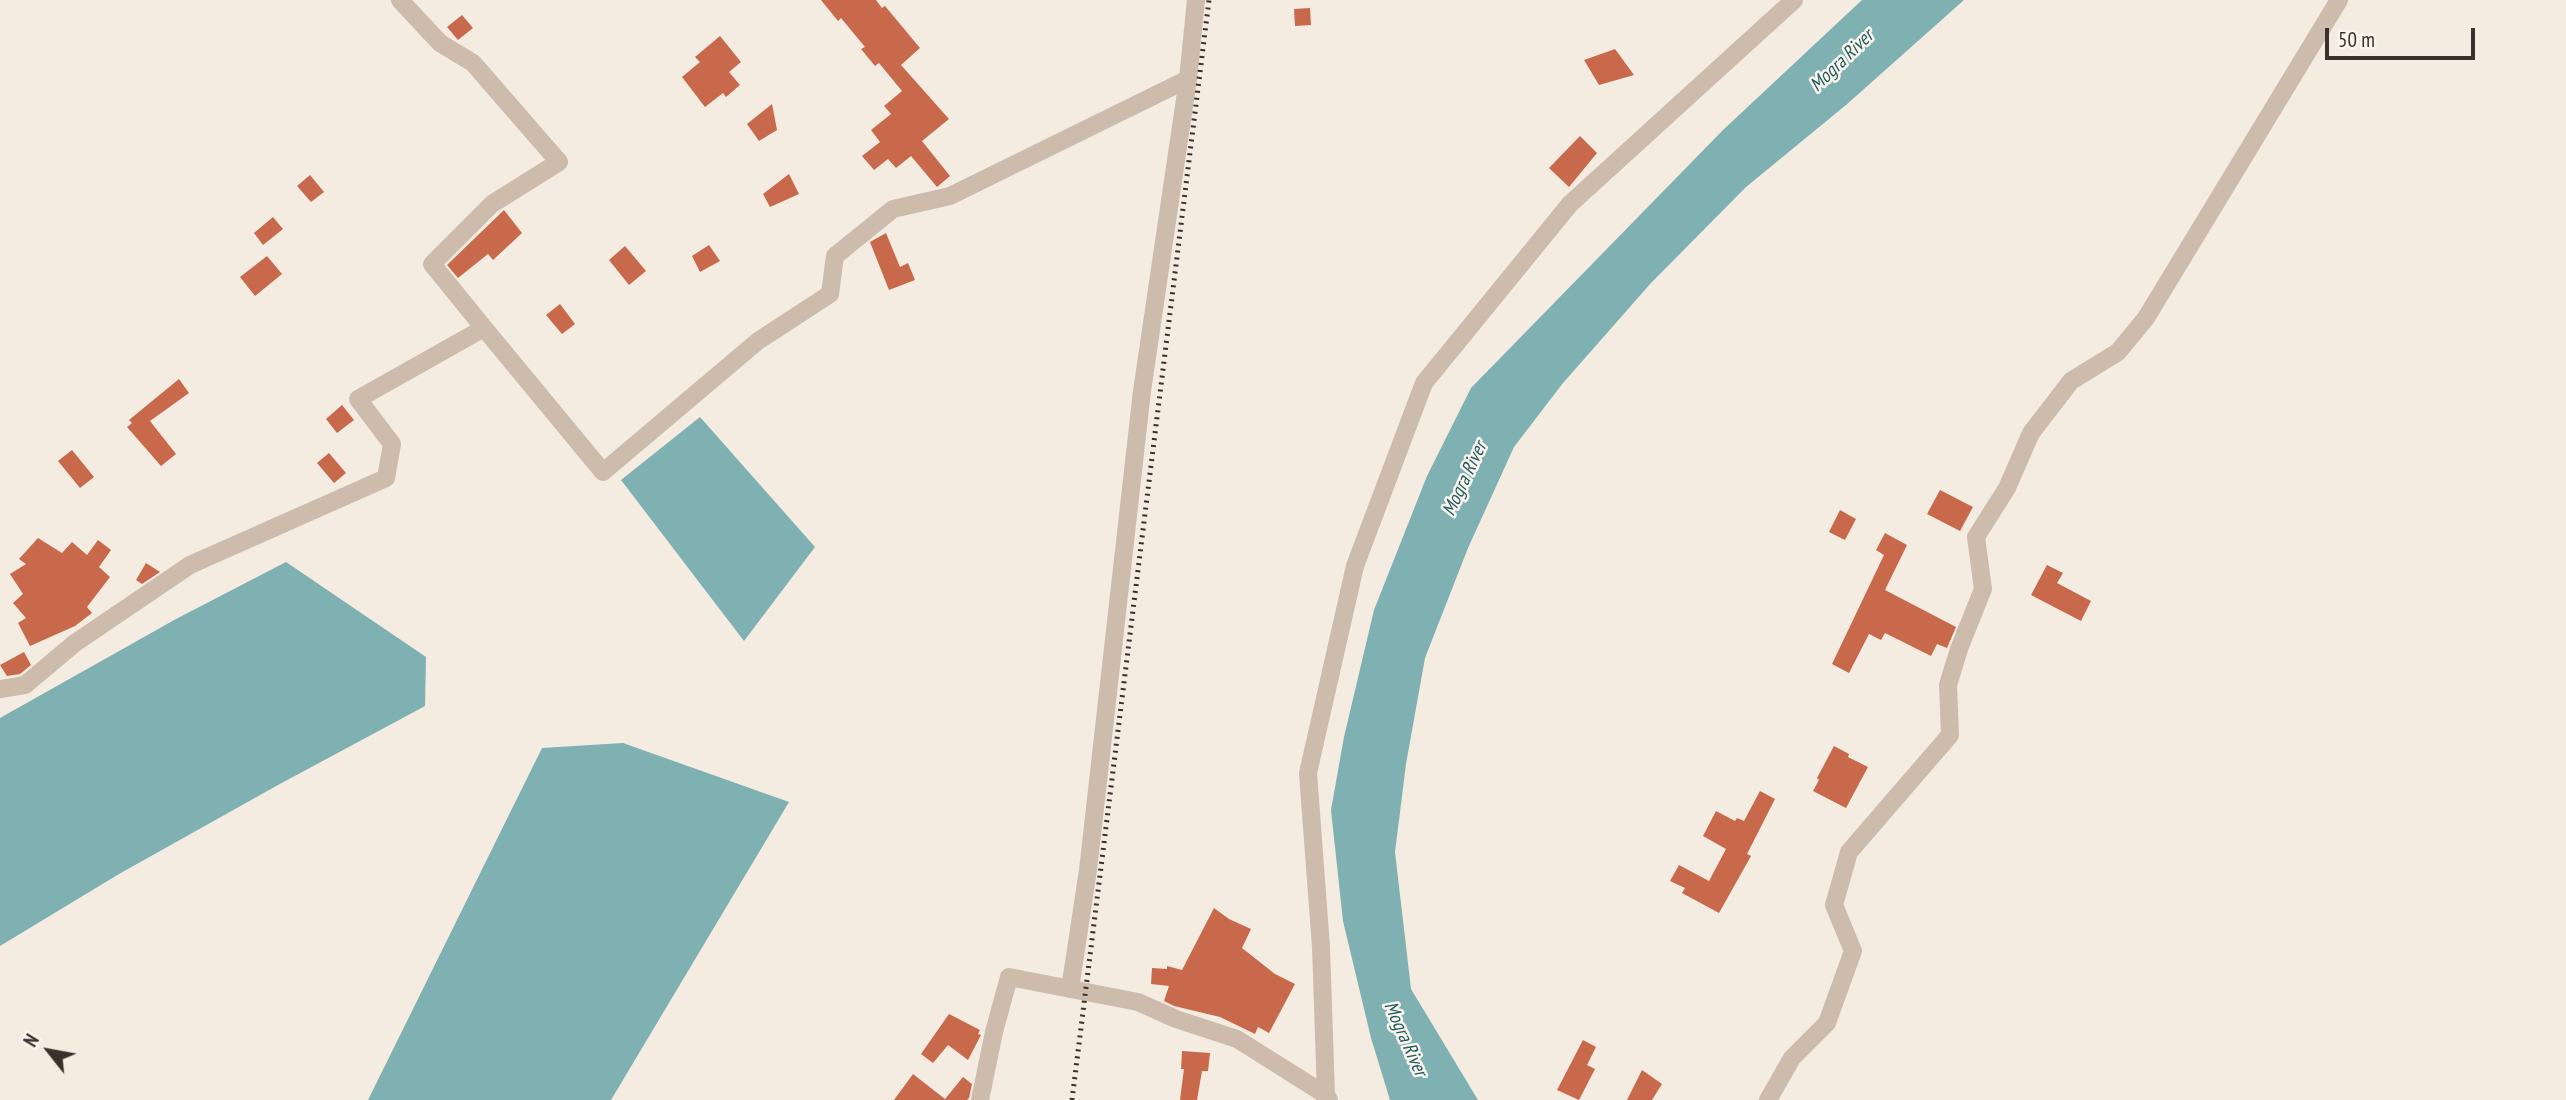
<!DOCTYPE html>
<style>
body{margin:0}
#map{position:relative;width:2566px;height:1100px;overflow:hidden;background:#f4ebe1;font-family:"PT Sans Narrow",sans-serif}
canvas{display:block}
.north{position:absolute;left:14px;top:1016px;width:70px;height:70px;-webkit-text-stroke:5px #fbf5ee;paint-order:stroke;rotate:301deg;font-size:19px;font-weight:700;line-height:28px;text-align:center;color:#3b302b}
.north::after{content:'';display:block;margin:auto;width:24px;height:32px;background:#3b302b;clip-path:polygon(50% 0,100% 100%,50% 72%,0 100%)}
.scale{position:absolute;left:2325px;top:28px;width:150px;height:32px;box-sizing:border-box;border:4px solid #3b302b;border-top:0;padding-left:9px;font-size:21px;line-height:24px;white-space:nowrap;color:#3b302b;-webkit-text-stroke:5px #fbf5ee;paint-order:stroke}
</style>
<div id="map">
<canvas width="2566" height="1100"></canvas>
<div class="north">N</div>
<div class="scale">50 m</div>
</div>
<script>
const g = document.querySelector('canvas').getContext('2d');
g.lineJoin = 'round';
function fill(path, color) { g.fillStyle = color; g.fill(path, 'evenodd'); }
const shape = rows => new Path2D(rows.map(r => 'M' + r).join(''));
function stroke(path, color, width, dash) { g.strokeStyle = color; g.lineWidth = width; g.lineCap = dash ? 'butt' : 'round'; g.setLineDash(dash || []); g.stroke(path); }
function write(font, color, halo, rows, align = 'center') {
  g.font = font + ' "PT Sans Narrow",sans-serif'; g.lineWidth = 5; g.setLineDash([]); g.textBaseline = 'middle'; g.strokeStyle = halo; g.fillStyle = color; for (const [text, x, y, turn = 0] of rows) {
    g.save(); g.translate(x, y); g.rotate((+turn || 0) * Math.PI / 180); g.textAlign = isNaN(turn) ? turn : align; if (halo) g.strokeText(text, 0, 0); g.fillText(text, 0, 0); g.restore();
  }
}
const water = shape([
 [1862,0,1964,0,1846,105,1746,187,1651,283,1563,383,1514,447,1468,548,1425,658,1406,764,1395,852,1411,989,1478,1100,1390,1100,1371,1038,1343,921,1331,810,1344,737,1374,610,1427,476,1471,388,1723,130],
 [700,417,815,547,744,641,621,480],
 [286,562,426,657,425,706,278,785,119,874,0,946,0,718,176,619],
 [623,743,789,802,611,1100,368,1100,542,748]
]);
const building = shape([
 [821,0,876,0,882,8,885,6,920,48,901,65,949,119,922,141,950,176,937,187,911,156,896,168,888,159,874,170,862,156,880,142,871,130,891,114,884,106,902,91,879,63,875,66,861,49,865,47,841,18,838,21],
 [1310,8,1311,25,1295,26,1294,9],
 [462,15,473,28,458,40,447,27],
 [720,36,741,62,729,72,740,85,726,97,723,93,705,107,682,77,700,62,695,57],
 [1615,49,1634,75,1599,85,1584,60],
 [772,104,777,130,759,141,747,124],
 [1580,136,1597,153,1569,187,1549,168],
 [789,174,799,194,770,207,763,194],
 [310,175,324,192,311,202,297,186],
 [504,210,522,233,493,260,488,254,458,278,447,265],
 [273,217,283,229,263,245,254,233],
 [886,233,900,267,908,263,915,280,889,290,870,242],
 [709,245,720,261,700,272,692,256],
 [625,246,646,271,629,285,609,260],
 [267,256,282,274,255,296,240,277],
 [560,304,575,324,562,334,546,315],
 [179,379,189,393,150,421,176,454,161,466,127,427,132,423,129,420],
 [342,405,354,420,337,433,326,419],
 [72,450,94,477,80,488,58,461],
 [329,453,346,473,334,483,317,463],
 [1940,490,1973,507,1960,531,1927,514],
 [1840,510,1856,519,1845,540,1829,532],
 [1885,533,1907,545,1885,590,1956,627,1947,648,1937,644,1931,656,1885,633,1881,640,1869,634,1849,673,1832,664,1884,555,1876,550],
 [38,538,62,553,72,542,87,555,98,540,111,550,99,567,110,577,87,607,92,613,75,626,30,646,18,623,26,618,13,603,23,594,10,574,26,564,19,559],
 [146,563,160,572,142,584,136,580],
 [2047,565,2063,573,2057,583,2091,601,2081,621,2031,595],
 [24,652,31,665,20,674,7,676,0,665],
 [1834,746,1849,754,1848,757,1868,767,1846,808,1813,791,1819,780,1817,778],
 [1760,791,1775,799,1747,854,1751,856,1719,913,1682,893,1685,888,1670,881,1679,865,1709,881,1726,849,1703,836,1716,811,1735,821,1737,818,1744,821],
 [1214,908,1229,919,1251,929,1242,948,1275,974,1295,984,1269,1033,1258,1027,1255,1034,1220,1017,1174,1006,1164,1001,1169,986,1151,984,1152,968,1167,969,1167,966,1182,970],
 [949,1014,980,1030,978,1034,981,1035,968,1060,948,1045,933,1063,921,1054],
 [1583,1040,1596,1047,1587,1065,1595,1069,1579,1100,1557,1090],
 [1182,1051,1210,1053,1208,1071,1202,1071,1197,1100,1180,1100,1184,1069,1181,1069],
 [1642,1070,1662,1084,1652,1100,1627,1100],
 [913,1074,945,1099,963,1077,972,1084,969,1098,967,1100,894,1100]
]);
const minor = shape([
 [484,328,603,472,758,341,830,294,835,256,893,209,950,196,1188,79],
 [0,689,25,685,75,643,190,565,386,478,392,444,358,399,484,328,432,264,492,204,559,162,473,63,440,43,400,0],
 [1070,989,1088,870,1142,391,1188,79,1196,0],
 [1326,1095,1321,947,1308,773,1355,566,1424,383,1570,204,1794,0],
 [980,1100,994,1032,1009,977,1138,1002,1176,1019,1237,1039,1326,1095,1329,1100],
 [1768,1100,1792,1058,1827,1023,1853,951,1834,905,1849,852,1950,735,1948,685,1959,649,1983,589,1976,537,2007,488,2031,433,2071,381,2118,352,2146,318,2339,0]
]);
const rail = shape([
 [1072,1100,1209,0]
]);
const waterNames = [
 ["Mogra River",1842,61,-44],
 ["Mogra River",1465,479,-65],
 ["Mogra River",1405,1039,66]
];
fill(water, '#7fb0b2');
fill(building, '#c8694b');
stroke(minor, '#cdbbac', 18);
stroke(rail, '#3b302b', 5, [2, 5]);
write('italic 19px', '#1f5a5e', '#fbf5ee', waterNames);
</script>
